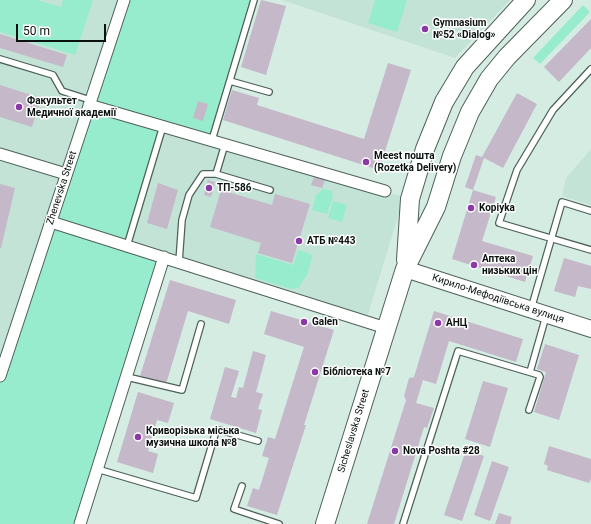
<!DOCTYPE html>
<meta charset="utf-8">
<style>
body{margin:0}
#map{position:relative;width:591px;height:524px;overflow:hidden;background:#d5ece2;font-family:Roboto,sans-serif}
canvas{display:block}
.scale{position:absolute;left:16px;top:24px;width:90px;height:18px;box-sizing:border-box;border:2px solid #0a120f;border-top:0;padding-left:5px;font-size:12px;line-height:14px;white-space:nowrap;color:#0a120f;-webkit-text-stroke:3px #fff;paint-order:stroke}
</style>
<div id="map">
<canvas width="591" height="524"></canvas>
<div class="scale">50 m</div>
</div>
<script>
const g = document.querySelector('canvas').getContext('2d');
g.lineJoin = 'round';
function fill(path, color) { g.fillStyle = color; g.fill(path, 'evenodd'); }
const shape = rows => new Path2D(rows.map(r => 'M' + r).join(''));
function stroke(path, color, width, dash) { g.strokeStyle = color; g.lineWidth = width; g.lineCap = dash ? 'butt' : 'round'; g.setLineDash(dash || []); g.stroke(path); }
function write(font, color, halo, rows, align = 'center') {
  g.font = font + ' Roboto,sans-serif'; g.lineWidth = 3; g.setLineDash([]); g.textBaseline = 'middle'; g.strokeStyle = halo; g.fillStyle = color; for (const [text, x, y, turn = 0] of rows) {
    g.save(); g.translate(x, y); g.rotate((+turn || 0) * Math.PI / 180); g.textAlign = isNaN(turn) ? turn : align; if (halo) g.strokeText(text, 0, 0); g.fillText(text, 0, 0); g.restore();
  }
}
const built = shape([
 [0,0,124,0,0,376],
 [282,0,510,0,455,58],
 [163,126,404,197,366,321,127,246],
 [591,149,591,205,562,196,566,178]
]);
const green = shape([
 [0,0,37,0,61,7,63,0,93,0,75,55,0,32],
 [124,0,254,0,212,140,163,126,127,246,164,257,80,524,0,524,0,376],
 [375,0,407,0,397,32,368,23],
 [583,5,590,12,540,64,533,58],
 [323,189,332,191,333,196,327,214,312,210,316,195],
 [333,201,347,205,342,222,328,218],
 [298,250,311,254,312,258,307,275,298,288,291,289,258,279,255,277,256,254,293,265]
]);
const building = shape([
 [261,0,286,6,266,75,241,67],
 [591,19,591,48,559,82,544,67],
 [0,34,67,55,63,67,0,48],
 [388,63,411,70,379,170,223,120,232,90,259,98,257,105,364,139],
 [0,85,41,98,32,127,0,117],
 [517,93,537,104,503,168,484,158,473,190,465,187,476,155,482,157],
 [198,101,208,104,203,121,193,118],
 [314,177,325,180,322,188,311,185],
 [208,180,215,182,211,197,204,195],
 [158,183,178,190,167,229,147,223],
 [0,184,15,188,1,248,0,248],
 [221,190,272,205,275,194,310,204,292,263,258,253,261,243,210,227],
 [473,190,496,197,482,241,533,256,525,282,452,259],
 [564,258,591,266,591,289,578,286,575,297,554,291],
 [170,280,236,300,229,324,188,311,166,384,140,376],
 [271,311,334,330,304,425,306,425,277,515,247,506,253,488,259,490,269,458,262,456,268,437,275,439,304,347,264,334],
 [434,311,523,339,516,362,449,341,436,384,423,380,416,403,434,408,427,428,424,427,394,524,367,524,406,400,404,396,409,378,414,377],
 [545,344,579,355,559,420,534,412,546,372,537,369],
 [253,351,266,355,256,392,263,394,258,409,262,410,256,433,210,419,225,367,239,371,231,397,236,398,239,387,243,388],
 [483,381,508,388,490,447,465,439],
 [138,392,174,403,168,423,157,420,148,451,158,454,153,473,117,462],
 [549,446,591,459,591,479,589,483,547,470,548,466,544,464],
 [466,450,484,456,462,521,444,515],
 [492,461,509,467,490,521,474,515],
 [499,513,512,517,510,524,495,524]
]);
const lane = shape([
 [0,59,53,75,62,91,90,100],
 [591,69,553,110,517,170,499,223,591,250],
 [230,81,269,92],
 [212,140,254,0],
 [216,174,225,144],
 [127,246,163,126],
 [179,262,182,220,189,195,203,174,216,174,270,190],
 [531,309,562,202,591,211],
 [530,372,546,316],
 [127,377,182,390,201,324],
 [97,469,196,498,216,431,220,430,258,441],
 [242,486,234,509,279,524],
 [403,524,458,351,539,375,540,377,529,410]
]);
const street = shape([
 [89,105,385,191],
 [0,154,66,174],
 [51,222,386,328],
 [0,376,124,0],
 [80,524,164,257]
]);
const secondary = shape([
 [405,269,591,329]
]);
const primary = shape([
 [406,260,410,199,425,149,444,102,465,67,526,0],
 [325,524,405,269,436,207,452,156,470,112,489,79,507,57,563,0]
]);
const markers = [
 [425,29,4,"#8c39a8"],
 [19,107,4,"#8c39a8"],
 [366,162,4,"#8c39a8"],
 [209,188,4,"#8c39a8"],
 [471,208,4,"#8c39a8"],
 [299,241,4,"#8c39a8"],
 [474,265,4,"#8c39a8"],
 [304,322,4,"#8c39a8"],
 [438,323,4,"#8c39a8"],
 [315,372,4,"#8c39a8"],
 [138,437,4,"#8c39a8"],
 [395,451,4,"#8c39a8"]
];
const poiNames = [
 ["Gymnasium",433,23],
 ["№52 «Dialog»",433,35],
 ["Факультет",27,101],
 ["Медичної академії",27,113],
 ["Meest пошта",374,156],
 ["(Rozetka Delivery)",374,168],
 ["ТП-586",217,188],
 ["Kopiyka",479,208],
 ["АТБ №443",307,241],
 ["Аптека",482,259],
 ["низьких цін",482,271],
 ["Galen",312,322],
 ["АНЦ",446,323],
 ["Бібліотека №7",323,372],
 ["Криворізька міська",146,431],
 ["музична школа №8",146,443],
 ["Nova Poshta #28",403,451]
];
const streetNames = [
 ["Zhenevska Street",62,188,-72],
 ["Кирило-Мефодіївська вулиця",498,299,18],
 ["Sicheslavska Street",354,431,-73]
];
fill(built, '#c3e3d6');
fill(green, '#98ecce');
fill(building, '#c4b8c9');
stroke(lane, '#4d6159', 8);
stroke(street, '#4d6159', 13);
stroke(secondary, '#4d6159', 18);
stroke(primary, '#4d6159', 20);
stroke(lane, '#fff', 5.5);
stroke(street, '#fff', 11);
stroke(secondary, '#fff', 16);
stroke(primary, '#fff', 18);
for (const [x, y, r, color] of markers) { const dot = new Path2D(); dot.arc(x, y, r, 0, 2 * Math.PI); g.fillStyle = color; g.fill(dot); stroke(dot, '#fff', 1.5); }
write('bold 10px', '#0a120f', '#fff', poiNames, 'left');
write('10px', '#0a120f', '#fff', streetNames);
</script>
